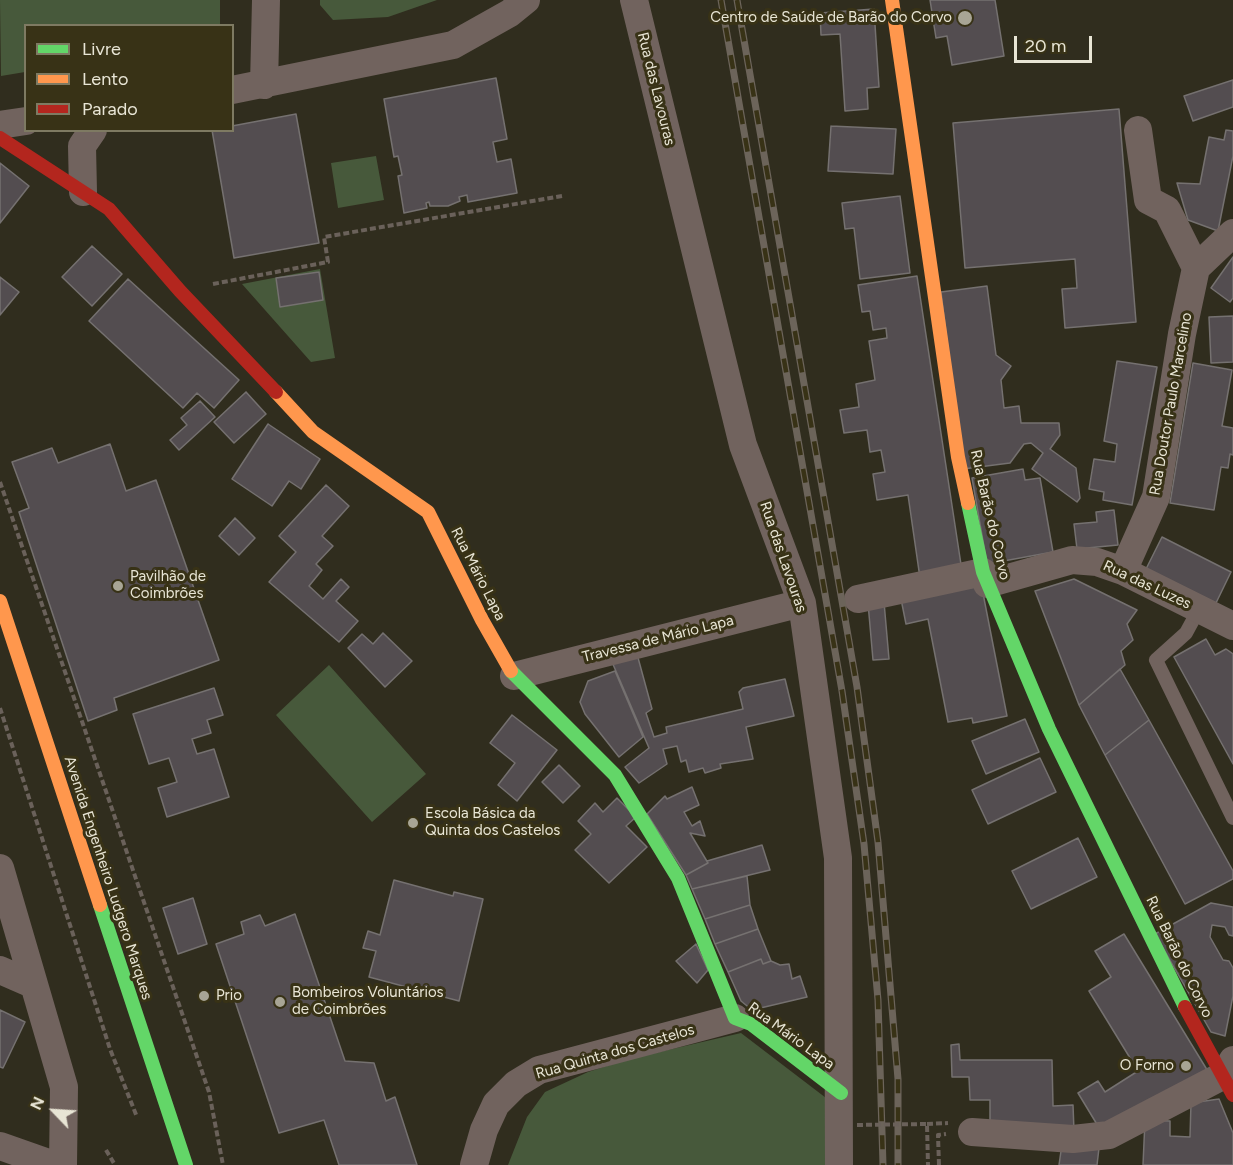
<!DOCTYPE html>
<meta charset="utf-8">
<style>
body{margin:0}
#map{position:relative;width:1233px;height:1165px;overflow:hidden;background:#302d1e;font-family:Figtree,sans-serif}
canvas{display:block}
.legend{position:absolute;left:24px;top:24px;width:210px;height:108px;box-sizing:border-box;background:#383216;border:2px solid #7e7a62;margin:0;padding:8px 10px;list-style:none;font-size:18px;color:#e8e5d5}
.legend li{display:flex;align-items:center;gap:12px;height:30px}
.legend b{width:30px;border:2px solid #7e7a62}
.north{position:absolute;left:24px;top:1081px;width:60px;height:60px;-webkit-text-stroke:4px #383216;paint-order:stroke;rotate:295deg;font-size:16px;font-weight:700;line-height:24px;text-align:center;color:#e8e5d5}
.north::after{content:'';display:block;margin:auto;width:21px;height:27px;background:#e8e5d5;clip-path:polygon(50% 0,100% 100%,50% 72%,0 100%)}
.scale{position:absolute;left:1014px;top:36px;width:78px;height:27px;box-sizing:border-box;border:3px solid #e8e5d5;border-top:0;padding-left:8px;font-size:18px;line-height:21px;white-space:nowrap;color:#e8e5d5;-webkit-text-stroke:4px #383216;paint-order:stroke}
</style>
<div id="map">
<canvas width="1233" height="1165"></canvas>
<ul class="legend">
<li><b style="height:8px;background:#63d668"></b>Livre</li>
<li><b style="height:8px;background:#ff974d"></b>Lento</li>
<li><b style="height:8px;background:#b3261e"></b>Parado</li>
</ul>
<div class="north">N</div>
<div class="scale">20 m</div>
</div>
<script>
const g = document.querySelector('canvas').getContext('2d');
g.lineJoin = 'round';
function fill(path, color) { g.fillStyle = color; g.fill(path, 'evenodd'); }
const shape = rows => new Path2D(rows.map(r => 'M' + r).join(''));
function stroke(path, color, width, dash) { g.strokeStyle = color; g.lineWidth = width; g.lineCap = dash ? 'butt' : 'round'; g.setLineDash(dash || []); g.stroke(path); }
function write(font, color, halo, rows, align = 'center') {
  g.font = font + ' Figtree,sans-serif'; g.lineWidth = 6; g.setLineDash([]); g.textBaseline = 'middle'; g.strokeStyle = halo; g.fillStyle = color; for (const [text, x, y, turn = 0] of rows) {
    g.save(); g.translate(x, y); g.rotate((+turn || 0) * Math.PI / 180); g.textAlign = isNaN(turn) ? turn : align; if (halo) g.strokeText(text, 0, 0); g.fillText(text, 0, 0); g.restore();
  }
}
const green = shape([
 [0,0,220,0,220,25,26,26,25,72,1,76],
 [320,0,437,0,388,17,333,20,320,5],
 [376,156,384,200,338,208,331,163],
 [320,269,335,358,311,362,242,284],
 [329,665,426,774,372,822,276,715],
 [741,1033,830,1101,828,1165,508,1165,527,1117,545,1092,588,1072,629,1059]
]);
const building = shape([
 [930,0,995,0,1004,56,952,65,947,36,936,38,930,0],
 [874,9,879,87,867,88,868,109,845,111,840,34,821,35,820,13,874,9],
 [496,78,507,139,493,142,497,162,511,159,517,193,468,202,467,195,459,197,460,201,448,206,430,206,429,202,426,203,427,208,404,213,398,176,402,175,398,156,394,157,384,99,496,78],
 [1233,80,1233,107,1193,121,1184,96,1233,80],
 [1119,109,1136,322,1065,328,1062,289,1077,288,1075,259,965,268,953,123,1119,109],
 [296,114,319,243,234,258,212,130,232,130,232,126,296,114],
 [831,126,896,129,893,174,828,171,831,126],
 [1226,130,1233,131,1233,156,1218,231,1188,220,1177,183,1200,184,1209,137,1224,140,1226,130],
 [0,163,29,186,0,223,0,163],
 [900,196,910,273,860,279,854,228,845,229,842,203,900,196],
 [92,246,122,274,92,306,62,277,92,246],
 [1233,257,1233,298,1230,302,1211,288,1233,257],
 [319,272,323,300,280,307,276,278,319,272],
 [917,276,962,571,920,578,908,495,877,500,873,474,885,472,881,450,870,452,867,430,844,433,840,410,859,407,856,384,875,380,869,341,887,338,886,328,873,330,870,311,862,312,858,285,917,276],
 [0,277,19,292,0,315,0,277],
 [128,279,239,380,214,408,197,393,183,408,89,321,128,279],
 [987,286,996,355,1011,366,1001,380,1004,408,1019,406,1021,423,1059,423,1060,435,1050,449,1076,468,1080,498,1077,502,1032,469,1043,453,1031,443,1024,444,1010,463,963,469,941,292,987,286],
 [1233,316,1233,362,1211,363,1209,317,1233,316],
 [1117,361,1157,367,1132,505,1103,500,1104,492,1089,489,1094,459,1115,462,1117,444,1104,441,1117,361],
 [1193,363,1232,370,1222,426,1233,428,1233,455,1230,454,1228,468,1221,467,1214,510,1170,503,1193,363],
 [246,392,266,414,234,443,214,422,246,392],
 [200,401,215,417,179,450,170,440,187,425,181,418,200,401],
 [268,424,320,459,301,489,289,481,272,506,232,479,268,424],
 [110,444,126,491,156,480,219,660,114,698,117,710,88,721,19,512,29,508,12,462,52,448,58,463,110,444],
 [1023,469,1025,480,1040,478,1053,552,987,564,972,478,1023,469],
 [326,485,349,506,322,536,333,546,316,564,322,570,309,586,323,599,341,579,349,587,336,601,358,621,339,642,269,582,296,552,279,536,326,485],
 [1114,510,1118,545,1077,549,1074,524,1097,522,1096,512,1114,510],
 [235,518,255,538,239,555,219,536,235,518],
 [1162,537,1231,572,1216,603,1146,569,1162,537],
 [980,578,1007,716,973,723,972,718,948,722,928,619,906,624,900,594,980,578],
 [1074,579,1137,610,1127,624,1133,640,1121,651,1125,665,1079,705,1035,591,1074,579],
 [884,602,889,659,873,660,868,603,884,602],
 [383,633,412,661,385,687,348,648,362,634,373,644,383,633],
 [1206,639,1215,655,1226,649,1233,654,1233,764,1174,657,1206,639],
 [637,654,652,709,646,713,654,737,667,733,666,727,743,709,739,692,743,688,785,679,794,716,746,727,753,759,720,764,721,768,705,773,703,768,689,772,686,760,681,762,677,746,663,749,667,764,639,783,625,767,649,748,612,662,637,654],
 [1120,669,1149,720,1105,755,1079,705,1120,669],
 [615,671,643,737,619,757,585,714,580,702,588,681,615,671],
 [214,688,223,715,207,720,211,733,192,739,197,754,214,749,229,797,167,817,158,788,177,782,169,758,149,764,133,714,214,688],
 [512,715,557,750,517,801,498,785,515,763,490,743,512,715],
 [1025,719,1039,752,986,774,972,741,1025,719],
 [1149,720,1233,871,1233,879,1185,904,1105,755,1149,720],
 [1040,758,1056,792,988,824,972,790,1040,758],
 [559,765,580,786,563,803,542,782,559,765],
 [692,787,699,805,684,812,692,826,700,821,705,836,690,833,708,863,686,875,647,814,665,796,667,799,692,787],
 [617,798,636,817,626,826,647,847,609,883,575,850,591,834,578,821,595,803,603,812,617,798],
 [1078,838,1097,877,1031,909,1012,871,1078,838],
 [762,845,770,870,692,889,686,875,708,863,707,861,762,845],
 [747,876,750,905,705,919,692,889,747,876],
 [394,880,453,896,454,892,483,899,459,1001,369,977,376,951,363,948,368,931,380,935,394,880],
 [193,898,207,944,178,954,163,908,193,898],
 [1211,903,1233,907,1233,936,1229,935,1225,927,1212,925,1210,937,1223,960,1229,961,1233,968,1233,996,1225,1036,1211,1032,1155,934,1211,903],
 [750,905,758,929,715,944,705,919,750,905],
 [295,914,345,1061,374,1063,386,1101,395,1097,417,1165,339,1165,324,1120,279,1133,216,944,244,934,241,922,260,915,265,926,295,914],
 [758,929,771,961,763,964,761,959,728,972,715,944,758,929],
 [1124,934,1209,1073,1101,1131,1078,1093,1098,1081,1105,1092,1138,1071,1089,991,1111,977,1095,951,1124,934],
 [696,944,708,970,697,983,676,961,696,944],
 [761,959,763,964,771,961,780,965,789,964,792,979,800,976,807,997,752,1010,741,1001,728,972,761,959],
 [0,1010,25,1022,3,1068,0,1067,0,1010],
 [959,1044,960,1060,1052,1060,1053,1106,1073,1105,1074,1131,990,1133,990,1100,970,1100,969,1077,952,1077,951,1045,959,1044],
 [1219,1099,1233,1133,1233,1165,1143,1165,1145,1120,1170,1121,1170,1136,1190,1137,1191,1103,1219,1099],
 [1062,1144,1099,1148,1097,1165,1059,1165,1062,1144]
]);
const path = shape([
 [213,284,328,262,324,237,562,196],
 [0,482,209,1092,223,1165],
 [0,708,110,1049,137,1117],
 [927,1124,948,1123],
 [106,1150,115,1165],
 [939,1165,938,1135,946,1134]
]);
const lane = shape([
 [1199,609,1186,633,1156,660,1233,818]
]);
const street = shape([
 [634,0,743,445,802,603,838,858,839,1165],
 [264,85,266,0],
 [232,90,453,45,510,13,526,0],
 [0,125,26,121],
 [83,192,82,146,93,130],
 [1196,268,1233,233],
 [1123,571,1156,497,1182,334,1196,268,1167,210,1148,200,1138,130],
 [987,584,1072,560,1097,562,1123,571,1233,626],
 [858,599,983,572],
 [514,676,802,603],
 [0,868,64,1087,63,1165],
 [0,970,32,984],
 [972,1132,1073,1139,1109,1135,1224,1075,1233,1060],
 [0,1146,54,1165],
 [474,1165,484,1130,496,1104,516,1084,539,1070,735,1018]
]);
const fast = shape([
 [968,503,983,572,1049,729,1185,1007],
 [511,671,615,775,678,878,735,1018,751,1024,841,1093],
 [100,905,186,1165]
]);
const slow = shape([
 [892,0,958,457,968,503],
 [276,392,313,432,428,512,482,620,511,671],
 [0,601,100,905]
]);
const jam = shape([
 [0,138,109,209,180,291,276,392],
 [1185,1007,1233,1095]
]);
const rail = shape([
 [721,0,842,691,864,844,878,1000,883,1165],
 [737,0,857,687,878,842,898,1079,898,1165]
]);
const pathBridge = shape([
 [857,1125,927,1124,928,1165]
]);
const markers = [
 [965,18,8,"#a8a595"],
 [118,586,6,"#a8a595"],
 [413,823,6,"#a8a595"],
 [204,996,6,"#a8a595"],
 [280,1002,6,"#a8a595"],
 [1186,1066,6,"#a8a595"]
];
const poiNames = [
 ["Centro de Saúde de Barão do Corvo",952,18,"right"],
 ["Pavilhão de",130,577],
 ["Coimbrões",130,594],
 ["Escola Básica da",425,814],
 ["Quinta dos Castelos",425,831],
 ["Bombeiros Voluntários",292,993],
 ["de Coimbrões",292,1010],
 ["Prio",216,996],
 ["O Forno",1174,1066,"right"]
];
const streetNames = [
 ["Rua das Lavouras",656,89,76],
 ["Rua Doutor Paulo Marcelino",1171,404,-80],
 ["Rua Barão do Corvo",990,515,77],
 ["Rua das Lavouras",783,557,71],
 ["Rua Mário Lapa",478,574,63],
 ["Rua das Luzes",1147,585,25],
 ["Travessa de Mário Lapa",658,639,-14],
 ["Avenida Engenheiro Ludgero Marques",108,878,72],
 ["Rua Barão do Corvo",1179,957,64],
 ["Rua Mário Lapa",791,1036,36],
 ["Rua Quinta dos Castelos",615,1052,-16]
];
fill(green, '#47593b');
fill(building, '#534d50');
stroke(building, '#757170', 1.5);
stroke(path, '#6a615a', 4, [6, 3]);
stroke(lane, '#71635e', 14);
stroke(street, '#71635e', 28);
stroke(fast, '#63d668', 14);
stroke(slow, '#ff974d', 14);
stroke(jam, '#b3261e', 14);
stroke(rail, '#6c645a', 7);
stroke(rail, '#383216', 4.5, [14]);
stroke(pathBridge, '#6a615a', 4, [6, 3]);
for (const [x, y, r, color] of markers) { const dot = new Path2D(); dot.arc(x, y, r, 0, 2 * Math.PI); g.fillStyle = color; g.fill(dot); stroke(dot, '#383216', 2); }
write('15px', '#e8e5d5', '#383216', poiNames, 'left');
write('15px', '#e8e5d5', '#383216', streetNames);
</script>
